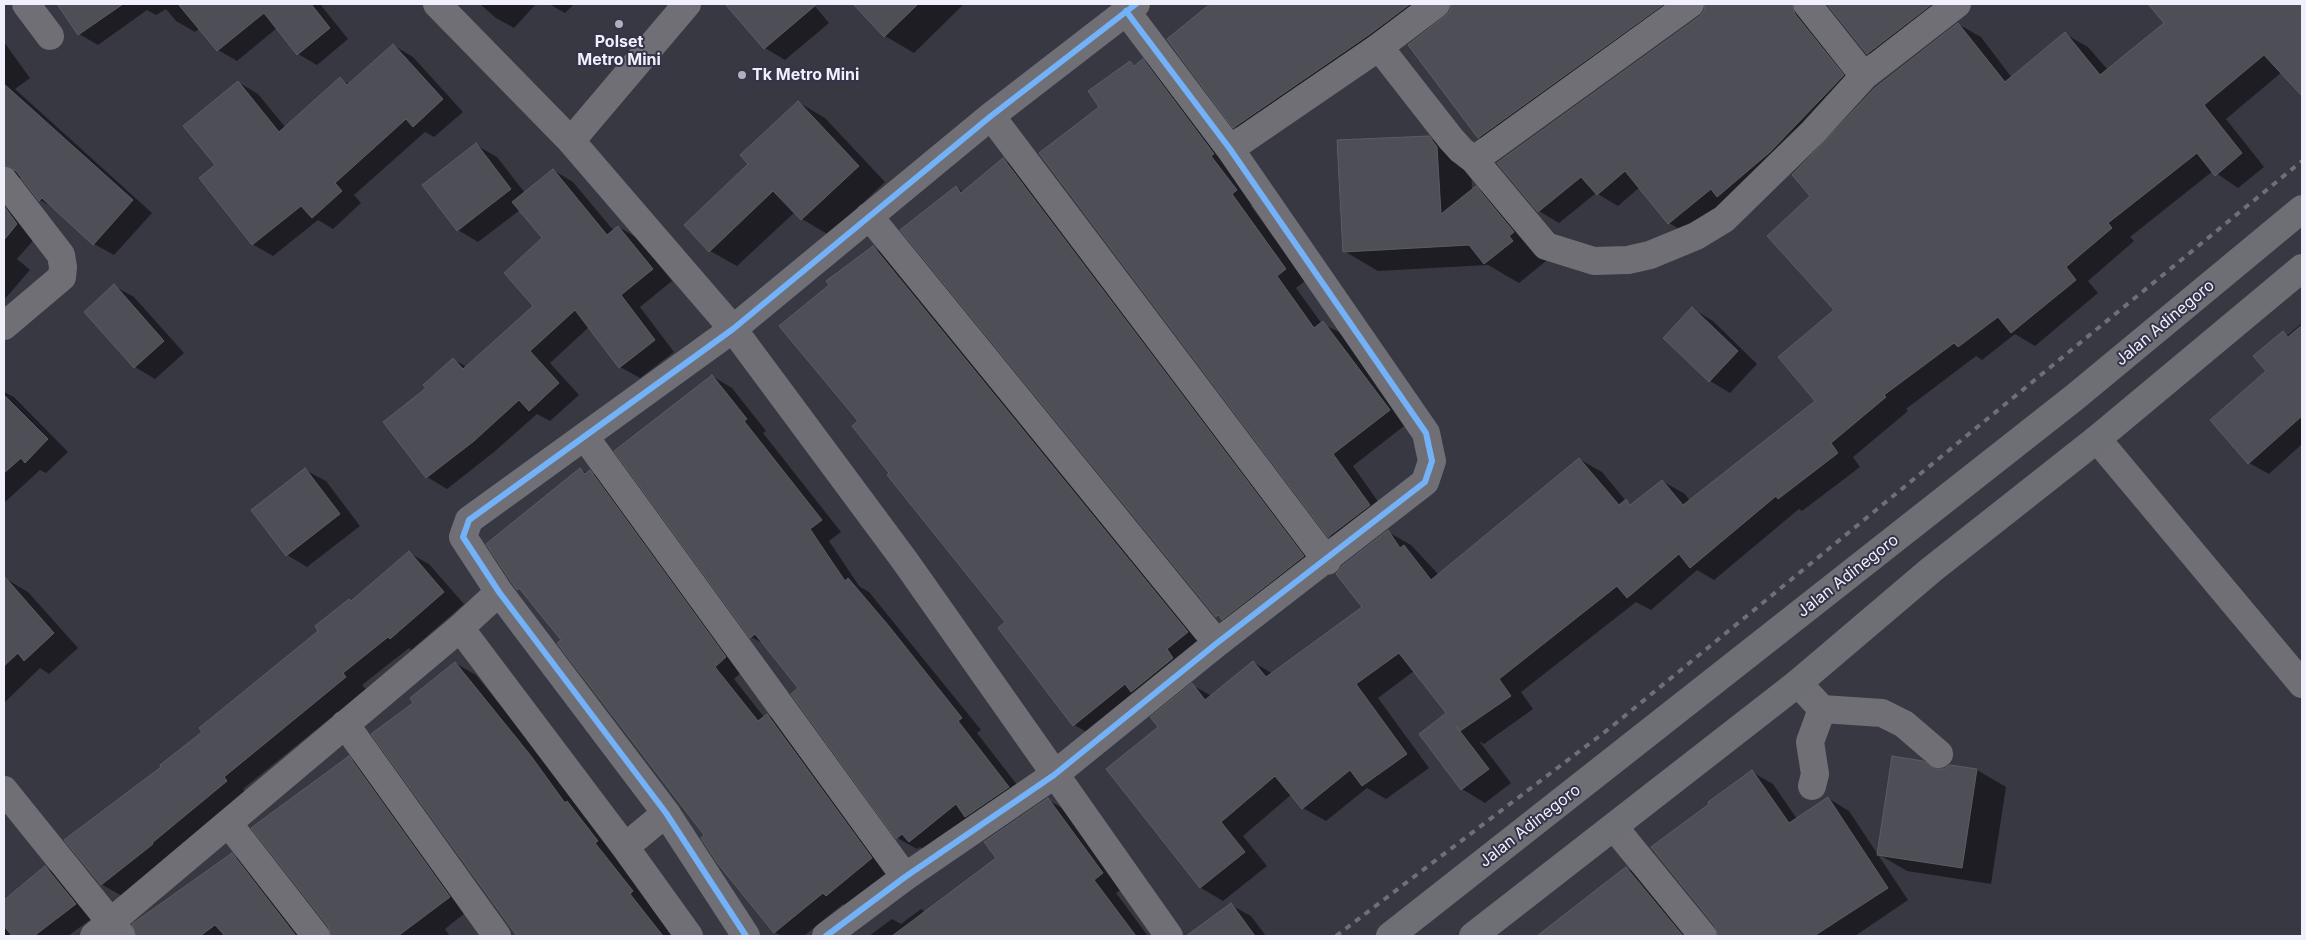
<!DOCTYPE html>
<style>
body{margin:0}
#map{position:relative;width:2306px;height:940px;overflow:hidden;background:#383843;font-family:Inter,sans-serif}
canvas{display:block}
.frame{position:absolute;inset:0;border:5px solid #f0f0fd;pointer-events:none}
</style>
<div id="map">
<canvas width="2306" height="940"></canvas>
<div class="frame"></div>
</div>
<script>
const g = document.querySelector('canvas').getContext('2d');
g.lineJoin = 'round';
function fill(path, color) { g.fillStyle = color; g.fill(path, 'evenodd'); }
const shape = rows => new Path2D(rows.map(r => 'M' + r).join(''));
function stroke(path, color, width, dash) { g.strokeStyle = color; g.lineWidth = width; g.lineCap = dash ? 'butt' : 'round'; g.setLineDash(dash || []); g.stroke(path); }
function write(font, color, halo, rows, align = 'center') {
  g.font = font + ' Inter,sans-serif'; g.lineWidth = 4; g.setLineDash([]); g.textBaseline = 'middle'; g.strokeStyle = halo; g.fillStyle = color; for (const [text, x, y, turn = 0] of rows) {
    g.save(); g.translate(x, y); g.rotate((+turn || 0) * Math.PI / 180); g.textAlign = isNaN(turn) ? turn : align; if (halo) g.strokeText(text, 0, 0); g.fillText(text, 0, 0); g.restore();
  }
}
const shadow = shape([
 [57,4,320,4,348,39,317,65,298,54,277,28,237,61,218,50,200,28,195,32,176,21,166,9,156,15,147,10,98,45,79,34],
 [480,4,536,4,514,28,496,18],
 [549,4,574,4,565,13],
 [748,4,813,4,829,23,785,60,765,48,736,14],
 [854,4,964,4,914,53,885,36],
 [1212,4,1445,4,1254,138,1234,127,1168,39],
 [1452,4,1699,4,1499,149,1479,137,1451,11],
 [1706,4,1817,4,1863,87,1689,235,1669,223,1640,187,1618,206,1596,193,1559,223,1539,211,1700,18,1706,10],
 [1828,4,1966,4,1888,65,1868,53],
 [2149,4,2302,4,2302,94,2282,72,2226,119,2264,167,2238,188,2213,171,2130,237,2134,241,2088,281,2098,293,2035,346,2015,334,1982,360,1976,356,1906,409,1908,411,1853,457,1860,467,1802,511,1799,509,1714,580,1697,570,1651,610,1636,602,1521,692,1533,709,1484,744,1479,741,1511,783,1485,803,1462,789,1420,734,1448,714,1414,671,1378,698,1429,768,1386,799,1367,788,1326,821,1303,808,1292,794,1243,836,1267,866,1223,901,1201,888,1108,769,1159,728,1192,685,1212,696,1253,662,1273,674,1364,607,1388,532,1411,545,1439,575,1579,459,1602,472,1626,501,1633,505,1662,481,1685,494,1690,501,1816,401,1836,310,1812,196,1958,24,1981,37,2012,78,2065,34,2088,47,2108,70,2166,24],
 [4,42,30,78,15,89,152,213,114,255,94,244,56,209,40,200,22,177,15,180,37,236,17,259,30,270,4,300],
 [393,45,413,57,463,112,434,137,425,132,354,195,361,203,333,229,318,220,273,256,252,244,217,165,238,82,258,94,286,128,340,79,349,84],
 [1143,60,1163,72,1256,202,1251,206,1305,281,1296,288,1322,324,1344,334,1409,422,1353,466,1389,517,1349,548,1329,536,1040,153,1101,107,1130,62,1136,66],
 [798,102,825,118,885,182,829,235,802,219,795,212,737,266,710,251,750,164],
 [1428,137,1463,157,1471,167,1472,191,1476,188,1510,207,1546,261,1519,283,1488,265,1378,271,1344,251],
 [476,145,497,157,525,193,553,170,573,182,614,231,619,227,639,239,672,281,640,307,674,352,640,378,620,367,589,327,550,363,579,395,550,421,537,414,494,452,447,489,427,477,428,389,453,359,467,367,535,306,544,239,520,210,478,242,458,230],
 [1004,160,1023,171,1323,568,1237,627,1217,616,956,187,964,192],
 [874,248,894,259,1207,644,1094,736,1074,725,1007,623,891,473,860,421],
 [114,286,134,297,184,353,155,379,135,367],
 [1693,309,1713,321,1757,364,1730,393,1710,381],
 [2302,323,2302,444,2269,474,2249,463,2212,421,2267,371,2284,333,2288,335],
 [712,376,732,388,766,431,763,433,841,532,829,541,859,586,869,592,981,730,977,733,1028,799,930,853,920,847,917,849,897,838,800,688,766,645,751,637],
 [4,392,14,397,68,452,46,473,40,470,4,503],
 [580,469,587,473,590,472,610,483,745,669,734,679,764,717,767,715,787,727,892,870,847,907,843,904,804,936,782,936,774,932,562,640,524,593,513,582],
 [305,470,326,481,360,526,307,567,287,555],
 [409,553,429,564,464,604,411,650,409,648,362,685,366,689,243,789,246,793,122,896,101,884,163,767],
 [4,578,28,592,78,648,49,674,40,668,4,703],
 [455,663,476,675,552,770,653,904,650,906,673,936,518,936,373,734,415,703],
 [349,758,370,770,470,909,445,929,450,936,332,936],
 [1977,770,2006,787,1991,884,1907,871,1878,854,1937,771],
 [1752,772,1773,784,1797,819,1828,798,1849,811,1908,900,1855,936,1719,936],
 [1048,800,1071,813,1125,887,1116,893,1148,936,869,936,892,919,901,924,921,909,926,912,998,858],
 [232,855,253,867,307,936,155,936],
 [46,868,65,879,95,916,68,936,4,936,4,902],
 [1626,868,1648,880,1693,936,1553,936],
 [1231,905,1251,916,1266,936,1220,936,1209,921]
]);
const building = shape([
 [57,4,123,4,78,35,57,4],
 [178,4,311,4,330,28,297,55,264,13,217,51,178,4],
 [725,4,817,4,764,49,725,4],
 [853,4,918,4,884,37,853,4],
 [1210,4,1410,4,1370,34,1233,128,1167,39,1210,4],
 [1451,4,1664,4,1478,138,1408,45,1445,16,1450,11,1451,4],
 [1705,4,1792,4,1795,14,1844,75,1770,152,1717,197,1711,189,1668,224,1625,171,1597,195,1581,177,1538,212,1497,163,1699,17,1704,11,1705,4],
 [1827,4,1932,4,1867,54,1827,4],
 [2148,4,2302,4,2302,96,2264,55,2204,105,2242,153,2215,176,2197,153,2108,223,2112,228,2066,267,2076,280,2011,333,1998,317,1958,347,1954,343,1884,395,1886,397,1831,443,1838,453,1778,499,1776,496,1690,568,1679,554,1627,598,1617,586,1499,679,1511,696,1460,731,1456,726,1489,769,1461,790,1419,734,1446,713,1399,653,1356,684,1407,754,1362,786,1350,770,1302,809,1275,776,1221,822,1245,852,1200,888,1106,769,1158,727,1150,717,1192,683,1205,700,1253,661,1266,677,1362,607,1336,574,1342,566,1388,530,1400,548,1404,545,1431,580,1579,458,1619,505,1626,499,1630,505,1662,480,1683,505,1815,401,1778,357,1834,310,1767,236,1810,196,1792,175,1875,88,1958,23,2005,82,2065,32,2100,75,2164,23,2148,4],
 [393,44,443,99,413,127,406,119,335,183,342,191,312,218,301,206,252,245,199,178,215,165,183,126,238,81,279,132,340,77,347,85,393,44],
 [1143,59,1214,154,1211,156,1237,190,1232,194,1286,269,1277,276,1314,328,1323,321,1390,410,1333,454,1370,505,1328,537,1039,153,1099,107,1088,91,1130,61,1134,66,1143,59],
 [4,84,133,200,93,245,42,198,39,201,16,171,4,166,4,84],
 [798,101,859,166,801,220,773,191,709,252,684,225,748,164,740,155,798,101],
 [1429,136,1437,147,1441,214,1476,186,1514,232,1509,236,1513,241,1484,264,1469,245,1343,252,1337,140,1429,136],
 [476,143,511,189,457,231,422,185,476,143],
 [1003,158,1304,556,1222,620,1218,615,1216,617,900,230,956,186,961,193,1003,158],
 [553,169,607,235,618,226,653,269,621,295,655,340,619,368,575,310,530,351,559,383,529,411,519,400,474,441,426,478,383,422,426,388,423,385,453,358,463,369,533,306,504,273,542,238,512,202,553,169],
 [4,206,17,224,4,240,4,206],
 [873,246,1188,632,1167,649,1173,658,1131,692,1125,684,1073,726,998,628,1005,622,887,475,889,473,852,426,858,421,779,326,829,285,826,281,873,246],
 [114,284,164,341,134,368,84,312,114,284],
 [1692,307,1738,351,1709,382,1663,338,1692,307],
 [2302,325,2302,416,2248,464,2210,420,2266,371,2253,356,2283,331,2288,337,2302,325],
 [712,375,747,419,744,421,822,520,810,529,845,581,848,578,888,625,962,718,958,721,1009,787,965,817,956,804,909,842,902,834,896,839,791,694,798,688,755,634,750,638,614,451,712,375],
 [4,395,48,439,25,463,21,458,4,473,4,395],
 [305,468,340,514,286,556,251,510,305,468],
 [580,468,585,474,590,470,726,657,715,667,758,721,767,714,872,858,826,896,823,893,774,933,718,864,701,838,704,835,557,643,561,640,519,588,517,590,512,583,486,544,580,468],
 [409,551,444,592,390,639,388,637,343,673,346,677,224,777,227,781,152,843,153,844,101,885,64,840,161,767,160,765,202,732,199,728,318,631,315,626,349,599,351,601,409,551],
 [4,576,54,633,24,661,18,653,4,666,4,576],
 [455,662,531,756,565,803,567,801,598,841,595,843,633,891,630,894,663,936,517,936,371,734,413,703,410,698,455,662],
 [349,756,450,897,398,936,331,936,328,926,251,828,349,756],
 [1892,756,1923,761,1937,769,1944,769,1950,765,1977,769,1962,868,1877,855,1892,756],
 [1752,770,1789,823,1828,797,1888,888,1814,936,1718,936,1715,926,1651,847,1709,804,1708,802,1752,770],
 [1048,798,1103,873,1094,880,1136,936,892,936,996,858,984,842,1048,798],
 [232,853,296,936,225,936,215,925,200,936,136,936,132,924,232,853],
 [45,866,76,904,34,936,12,936,4,926,4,900,45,866],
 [1626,867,1683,936,1537,936,1614,876,1626,867],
 [1231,903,1255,936,1186,936,1231,903]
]);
const minor = shape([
 [26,4,50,36],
 [437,4,571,141,733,329,905,561,1169,936],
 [1807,4,1864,76],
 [1379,47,1451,139,1461,150,1474,160,1690,4],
 [991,116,1327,561],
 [571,141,687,4],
 [1230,149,1379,47,1436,4],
 [1474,160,1546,246,1594,261,1628,260,1650,255,1696,236,1724,219,1813,132,1864,76,1957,4],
 [4,181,61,255,63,267,62,277,4,326],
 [869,216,1217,643],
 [585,437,905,877],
 [2097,439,2302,684],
 [460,628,625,847,689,936],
 [1798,683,1822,709,1882,713,1904,724,1939,754],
 [345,724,497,936],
 [1812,786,1815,774,1810,742,1822,709],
 [4,790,121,935],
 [228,823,316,936],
 [1614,827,1703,936],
 [625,847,666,813],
 [94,936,460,628,499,592],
 [746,936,666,813,499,592,463,537,469,520,733,329,991,116,1136,4],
 [826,936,905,877,1054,775,1217,643,1425,482,1432,461,1426,433,1230,149,1126,11]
]);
const highway = shape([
 [1390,936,2075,397,2302,209],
 [1473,936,1798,683,1931,570,2097,439,2302,268]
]);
const rail = shape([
 [1336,936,1610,728,2302,161]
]);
const cycleway = shape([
 [746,936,666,813,499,592,463,537,469,520,733,329,991,116,1136,4],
 [826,936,905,877,1054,775,1217,643,1425,482,1432,461,1426,433,1230,149,1126,11]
]);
const markers = [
 [619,24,5,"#b0b0bc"],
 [742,75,5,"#b0b0bc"]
];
const poiNames = [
 ["Polset",619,42],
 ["Metro Mini",619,60],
 ["Tk Metro Mini",752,75,"left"]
];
const streetNames = [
 ["Jalan Adinegoro",2165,323,-40],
 ["Jalan Adinegoro",1848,576,-38],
 ["Jalan Adinegoro",1530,826,-38]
];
fill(shadow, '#0007');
fill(building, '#4e4e57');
stroke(building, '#5c5c65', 1);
stroke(minor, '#6f6f75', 28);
stroke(highway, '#6e6e75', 28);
stroke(rail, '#6f6f76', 4, [6, 6]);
stroke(cycleway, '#73b2f8', 6);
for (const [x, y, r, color] of markers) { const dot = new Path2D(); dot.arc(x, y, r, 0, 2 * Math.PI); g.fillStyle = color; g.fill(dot); stroke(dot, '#343348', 2); }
write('bold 16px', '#f0f0fd', '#343348', poiNames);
write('16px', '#f0f0fd', '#343348', streetNames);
</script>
